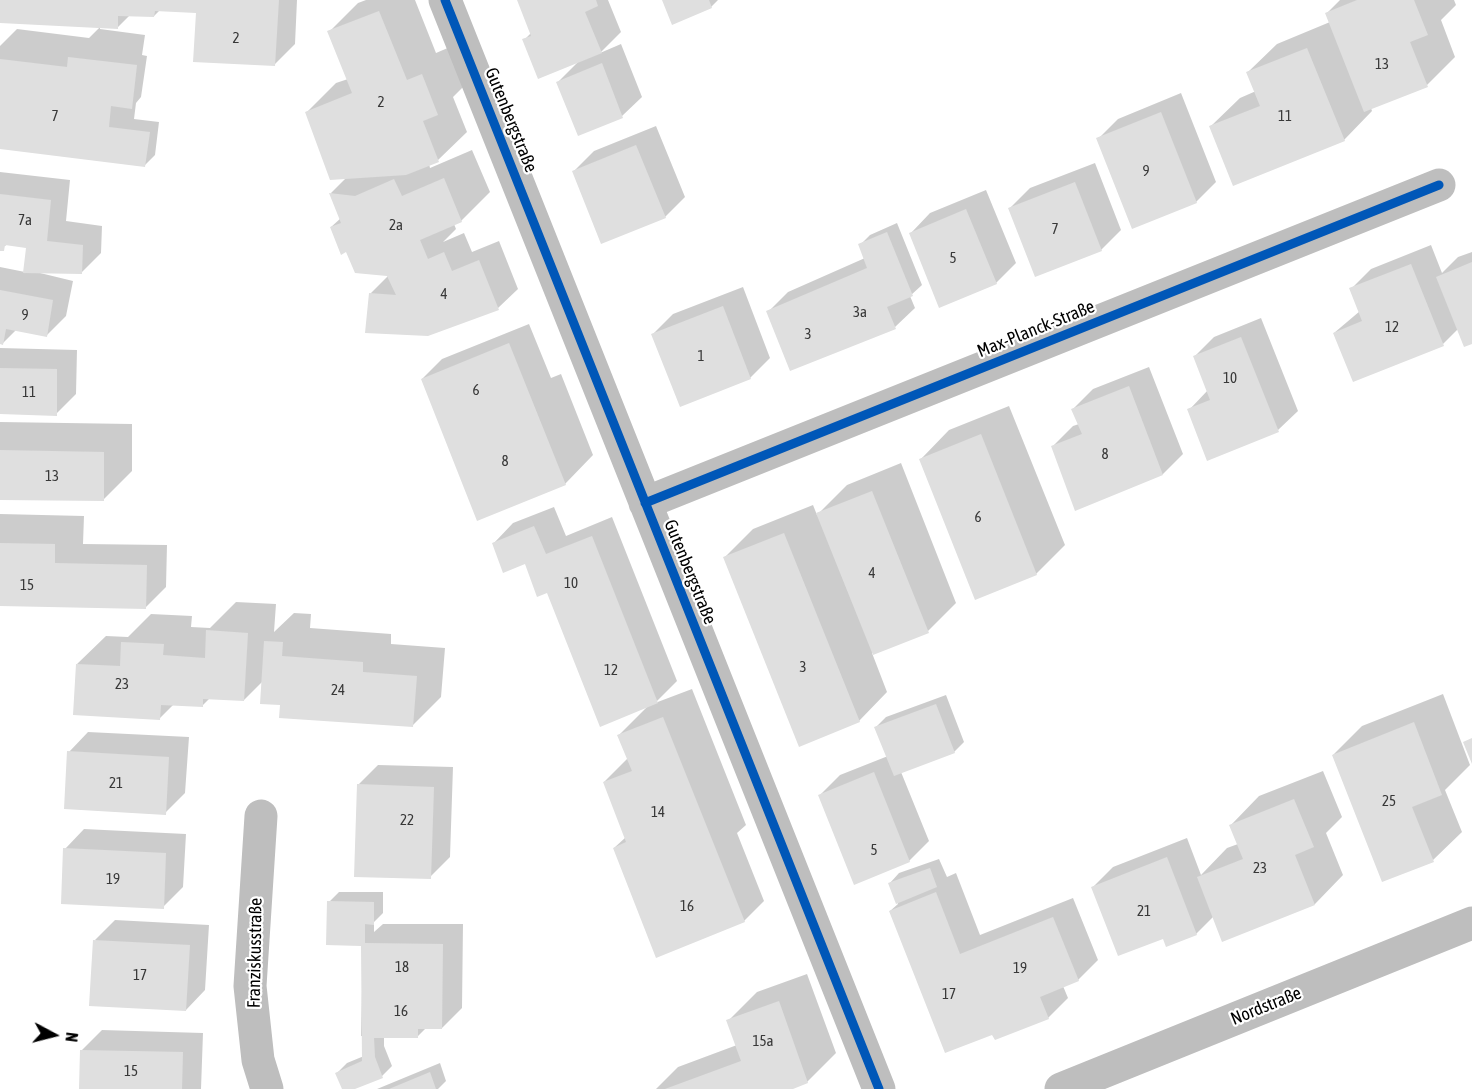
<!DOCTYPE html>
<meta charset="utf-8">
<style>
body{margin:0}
#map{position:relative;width:1472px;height:1089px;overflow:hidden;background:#fff;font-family:"Asap Condensed",sans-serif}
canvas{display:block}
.north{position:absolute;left:24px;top:1005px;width:60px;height:60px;-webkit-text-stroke:4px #fff;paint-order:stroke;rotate:97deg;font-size:16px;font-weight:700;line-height:24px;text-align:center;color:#000}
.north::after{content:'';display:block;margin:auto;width:21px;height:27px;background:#000;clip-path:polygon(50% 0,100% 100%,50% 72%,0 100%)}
</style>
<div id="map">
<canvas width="1472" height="1089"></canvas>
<div class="north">N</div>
</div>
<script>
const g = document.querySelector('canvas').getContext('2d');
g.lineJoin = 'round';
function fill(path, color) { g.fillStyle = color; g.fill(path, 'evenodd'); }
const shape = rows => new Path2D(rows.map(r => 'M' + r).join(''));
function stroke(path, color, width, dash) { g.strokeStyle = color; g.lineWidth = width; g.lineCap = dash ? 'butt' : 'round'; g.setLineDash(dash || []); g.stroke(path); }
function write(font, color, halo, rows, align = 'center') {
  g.font = font + ' "Asap Condensed",sans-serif'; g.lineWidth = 4.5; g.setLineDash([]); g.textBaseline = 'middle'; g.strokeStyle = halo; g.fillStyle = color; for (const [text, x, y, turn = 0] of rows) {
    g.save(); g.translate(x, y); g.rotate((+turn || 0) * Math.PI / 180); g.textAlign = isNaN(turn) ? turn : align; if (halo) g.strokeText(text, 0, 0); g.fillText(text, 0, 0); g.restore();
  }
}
const shadow = shape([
 [0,0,297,0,295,44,275,64,197,12,160,10,154,16,130,15,117,28,100,27,100,29,145,35,142,55,147,56,141,97,136,103,134,119,159,122,155,155,145,165,0,147,0,46,17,29,89,38,100,27,0,22],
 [366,0,415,0,436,53,450,47,465,85,453,97,467,132,438,160,429,164,430,168,472,150,490,192,461,221,454,224,456,229,443,242,464,233,472,252,499,241,518,289,498,308,370,294,389,275,347,250,331,227,341,218,331,193,347,177,307,112,336,83,348,79,329,32,358,3],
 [519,0,608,0,621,32,600,53,621,44,642,97,622,116,558,82,579,61,524,40,531,33],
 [663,0,718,0,711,7],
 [1340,0,1454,0,1456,5,1441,20,1455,57,1427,85,1371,108,1372,111,1344,140,1211,126,1240,98,1256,91,1248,72,1277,44,1330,22,1327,13],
 [1181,93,1216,182,1196,202,1098,139,1118,119],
 [656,126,685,197,665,217,574,171,594,151],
 [1095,163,1121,230,1101,250,1010,208,1030,188],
 [0,172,70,180,66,221,102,226,101,253,81,273,36,272,73,281,66,316,46,336,16,330,3,343,0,343,0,267,25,272,27,246,8,244,0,249],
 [986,190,1016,263,996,283,911,233,930,213],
 [897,223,922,285,910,296,915,308,895,327,768,312,788,292,865,258,860,245,870,235],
 [1431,245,1442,273,1458,257,1472,252,1472,343,1459,328,1443,344,1334,333,1360,311,1351,289,1371,269],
 [743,287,770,358,750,378,653,334,673,314],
 [1261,318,1298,411,1278,430,1189,410,1208,390,1194,357,1214,337],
 [529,324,551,378,561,374,593,455,565,484,422,379,442,359],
 [0,348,77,350,76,394,56,414,0,413],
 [1149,367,1183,454,1163,474,1076,509,1053,446,1073,426,1079,424,1073,409,1093,389],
 [1009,406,1065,545,1036,574,921,459,949,430],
 [0,422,132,424,132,471,103,500,0,499],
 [901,463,956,603,928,631,872,653,887,692,859,721,725,557,753,529,813,505,817,515,847,485],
 [554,507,566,536,612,517,677,681,655,703,692,689,746,825,737,833,764,901,744,921,614,848,626,837,604,782,628,758,619,735,649,705,526,562,494,543,513,523],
 [0,514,84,516,83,544,167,545,166,587,146,607,0,605],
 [236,602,276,604,274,632,294,613,311,614,310,628,391,634,391,644,445,648,441,697,413,725,281,703,263,681,244,700,210,698,202,706,174,704,160,718,77,664,106,636,128,637,151,614,192,616,191,627,210,628],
 [1443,694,1470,765,1445,790,1462,832,1433,860,1333,755,1362,726],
 [946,695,964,742,954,752,901,772,929,841,909,861,820,795,840,775,888,756,876,727,886,717],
 [88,732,189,737,185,793,165,813,69,752],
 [378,765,453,767,450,857,430,877,358,785],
 [1323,771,1342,817,1326,833,1343,875,1315,904,1214,916,1196,934,1164,937,1093,887,1113,867,1187,838,1201,875,1227,848,1238,844,1231,825,1259,796],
 [84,829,186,834,183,887,163,907,65,849],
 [939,859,947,877,956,873,980,935,1073,898,1098,960,1078,980,1063,986,1068,998,1048,1018,890,911,898,904,890,883,899,873],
 [339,892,383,892,383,913,374,922,374,932,383,924,463,924,462,1008,442,1028,426,1028,417,1037,384,1036,384,1046,392,1066,382,1076,351,1089,344,1089,337,1073,347,1063,364,1056,367,1036,361,1036,363,942,329,902],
 [115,920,209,925,205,990,186,1010,95,940],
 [807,974,836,1053,807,1082,788,1089,656,1089,678,1067,737,1045,728,1021,757,992],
 [102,1030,203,1033,201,1089,81,1089,82,1050],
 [440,1063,446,1081,438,1089,377,1089]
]);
const building = shape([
 [0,0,279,0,275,66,193,62,196,13,155,11,154,17,118,16,118,29,0,23],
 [517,0,596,0,598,6,585,12,602,53,538,79,522,39,531,36],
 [662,0,709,0,712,8,672,25],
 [1357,0,1414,0,1428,35,1410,42,1428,87,1364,112,1325,13],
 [379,11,407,80,422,74,438,115,423,121,439,162,406,175,330,180,305,112,352,93,327,31],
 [1307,48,1345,141,1233,186,1209,126,1260,106,1246,72],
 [68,57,137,65,132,109,111,106,109,127,150,132,145,167,0,149,0,59,67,67],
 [602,63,623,118,578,136,556,82],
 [1161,112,1197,203,1132,229,1096,138],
 [636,145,666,218,601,244,572,171],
 [444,178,462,222,420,240,428,259,444,252,452,271,479,260,499,310,428,336,365,333,369,293,396,295,387,276,355,273,346,252,341,255,330,227,341,223,329,193,355,196,394,179,402,196],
 [1075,182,1102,251,1035,277,1008,208],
 [0,194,51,200,47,241,83,245,82,274,23,273,26,248,5,245,4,251,0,251],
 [966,209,997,284,939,308,909,233],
 [887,232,913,296,887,307,896,329,790,371,766,311,867,268,858,244],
 [1472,262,1472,344,1464,347,1436,277],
 [1411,264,1444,346,1353,382,1333,333,1362,321,1349,288],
 [0,290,53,300,47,337,6,329,3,345,0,344],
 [723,306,751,379,680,407,651,334],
 [1241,337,1279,432,1207,461,1187,409,1210,400,1193,356],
 [509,343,566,485,477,521,421,379],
 [0,368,57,369,57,416,0,414],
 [1129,386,1163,475,1075,511,1051,446,1082,434,1071,409],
 [981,434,1037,575,975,600,919,459],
 [0,450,104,452,104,501,0,500],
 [872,491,929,633,873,655,816,513],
 [534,526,546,554,592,536,658,703,600,727,547,593,537,597,525,564,503,573,492,543],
 [784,533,860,722,799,747,723,557],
 [0,543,55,544,55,563,147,565,146,609,0,606],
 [206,630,248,633,244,701,203,699,203,707,161,705,160,720,73,715,76,664,120,666,121,642,164,644,163,655,205,658],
 [264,641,283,642,282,656,363,662,363,672,417,676,413,727,279,718,280,705,260,704],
 [936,704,955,753,894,776,874,727],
 [663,717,745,922,656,958,613,848,626,842,603,782,632,771,617,735],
 [1414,722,1442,795,1412,807,1434,862,1382,882,1332,755],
 [1472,738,1472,764,1463,742],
 [67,751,169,757,166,815,64,809],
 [874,772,910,862,854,885,818,795],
 [357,784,434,787,431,879,354,877],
 [1294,799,1314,847,1295,855,1315,905,1222,942,1197,877,1243,859,1229,825],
 [63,848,166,853,164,909,61,904],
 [1167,857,1197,935,1166,947,1163,939,1118,956,1091,887],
 [930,868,937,887,896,904,888,883],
 [936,892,960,954,1053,917,1079,981,1040,997,1049,1019,995,1040,992,1035,945,1053,889,911],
 [327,901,374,902,374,925,365,924,365,943,443,944,442,1029,418,1029,418,1038,374,1038,375,1057,383,1078,355,1089,342,1089,335,1073,362,1061,361,946,326,945],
 [93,940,190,945,186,1011,89,1006],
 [779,1001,808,1083,793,1089,665,1089,741,1061,726,1020],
 [80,1050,183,1052,182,1089,79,1089],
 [430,1072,436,1089,389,1089]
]);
const minor = shape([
 [445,0,879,1089],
 [645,503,1439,185],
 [261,816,250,986,258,1060,267,1089],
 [1061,1089,1472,923]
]);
const cycleway = shape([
 [445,0,879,1089],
 [645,503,1439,185]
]);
const numberNames = [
 ["2",236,38],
 ["13",1382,64],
 ["2",381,102],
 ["7",55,116],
 ["11",1285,116],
 ["9",1146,171],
 ["7a",25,220],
 ["2a",396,225],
 ["7",1055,229],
 ["5",953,258],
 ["4",444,294],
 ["3a",860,312],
 ["9",25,315],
 ["12",1392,327],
 ["3",808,334],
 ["1",701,356],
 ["10",1230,378],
 ["6",476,390],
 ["11",29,392],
 ["8",1105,454],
 ["8",505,461],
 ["13",52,476],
 ["6",978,517],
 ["4",872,573],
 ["10",571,583],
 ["15",27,585],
 ["3",803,667],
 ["12",611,670],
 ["23",122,684],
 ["24",338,690],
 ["21",116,783],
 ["25",1389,801],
 ["14",658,812],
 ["22",407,820],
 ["5",874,850],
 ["23",1260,868],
 ["19",113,879],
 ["16",687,906],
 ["21",1144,911],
 ["18",402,967],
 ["19",1020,968],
 ["17",140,975],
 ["17",949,994],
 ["16",401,1011],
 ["15a",763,1041],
 ["15",131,1071]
];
const streetNames = [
 ["Gutenbergstraße",511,120,68],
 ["Max-Planck-Straße",1036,329,-22],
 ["Gutenbergstraße",690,572,68],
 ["Franziskusstraße",255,953,-89],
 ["Nordstraße",1266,1006,-22]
];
fill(shadow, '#0003');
fill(building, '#dfdfdf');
stroke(minor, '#bebebe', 33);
stroke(cycleway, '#0057b8', 9);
write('15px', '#383838', null, numberNames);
write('18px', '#000', '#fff', streetNames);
</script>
